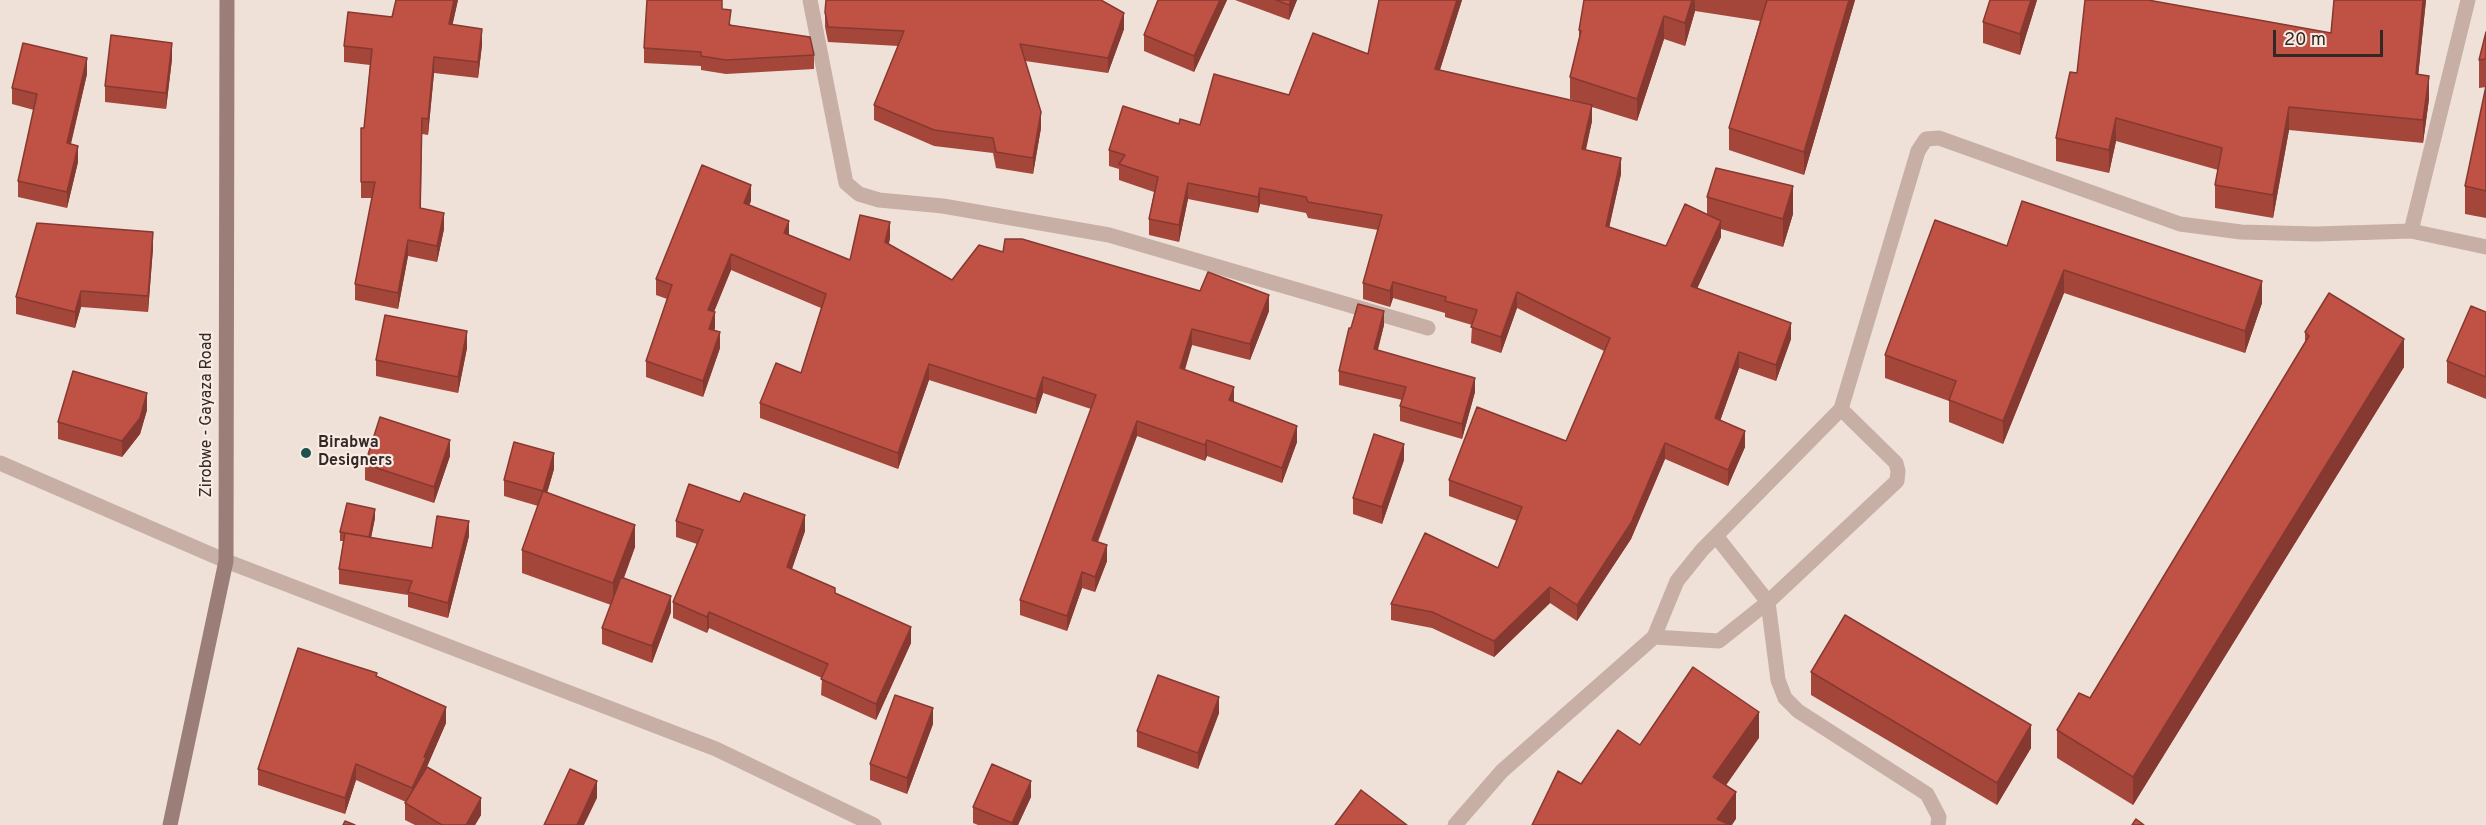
<!DOCTYPE html>
<style>
body{margin:0}
#map{position:relative;width:2486px;height:825px;overflow:hidden;background:#efe1d8;font-family:Overpass,sans-serif}
canvas{display:block}
.scale{position:absolute;left:2273px;top:30px;width:110px;height:27px;box-sizing:border-box;border:3px solid #332826;border-top:0;padding-left:8px;font-size:18px;line-height:21px;white-space:nowrap;color:#332826;-webkit-text-stroke:4px #f8ebe4;paint-order:stroke}
</style>
<div id="map">
<canvas width="2486" height="825"></canvas>
<div class="scale">20 m</div>
</div>
<script>
const g = document.querySelector('canvas').getContext('2d');
g.lineJoin = 'round';
const shape = rows => new Path2D(rows.map(r => 'M' + r).join(''));
function stroke(path, color, width, dash) { g.strokeStyle = color; g.lineWidth = width; g.lineCap = dash ? 'butt' : 'round'; g.setLineDash(dash || []); g.stroke(path); }
function fill(path, color) { g.fillStyle = color; g.fill(path, 'evenodd'); }
function write(font, color, halo, rows, align = 'center') {
  g.font = font + ' Overpass,sans-serif'; g.lineWidth = 4.5; g.setLineDash([]); g.textBaseline = 'middle'; g.strokeStyle = halo; g.fillStyle = color; for (const [text, x, y, turn = 0] of rows) {
    g.save(); g.translate(x, y); g.rotate((+turn || 0) * Math.PI / 180); g.textAlign = isNaN(turn) ? turn : align; if (halo) g.strokeText(text, 0, 0); g.fillText(text, 0, 0); g.restore();
  }
}
const lane = shape([
 [2411,231,2468,0],
 [1716,536,1768,602,1778,680,1785,698,1798,711,1927,794,1939,817,1938,825],
 [1654,637,1719,641,1768,602,1897,481,1898,471,1896,463,1841,409],
 [1455,825,1502,771,1654,637,1677,581,1702,550,1841,409,1918,151,1926,139,1939,138,2180,224,2241,232,2316,234,2411,231,2486,247]
]);
const street = shape([
 [810,0,846,183,859,194,879,200,943,206,1109,235,1428,328],
 [0,463,226,561,716,749,874,825]
]);
const secondary = shape([
 [170,825,226,561,227,0]
]);
const wall = shape([
 [458,0,452,25,482,45,478,78,434,73,428,135,422,134,421,208,444,229,437,262,408,256,398,309,355,300,355,284,372,198,361,198,361,128,364,128,370,65,344,62,344,46,392,17],
 [1158,0,1227,0,1194,72,1144,51,1144,35],
 [1235,0,1297,0,1289,20],
 [1462,0,1440,70,1579,102,1570,99,1570,77,1579,42,1579,30,1584,0,1855,0,1804,175,1729,150,1729,128,1760,21,1695,11,1685,46,1664,39,1637,121,1592,107,1592,121,1586,150,1621,174,1609,227,1666,246,1707,215,1707,197,1793,214,1783,247,1721,229,1721,237,1697,288,1791,339,1776,381,1739,368,1720,421,1745,447,1728,486,1665,459,1631,539,1577,621,1550,603,1494,657,1432,628,1391,620,1391,604,1498,568,1517,521,1449,496,1449,480,1566,441,1604,351,1517,308,1501,353,1471,343,1472,325,1445,317,1445,313,1393,298,1390,307,1363,299,1363,283,1378,230,1308,218,1306,213,1260,204,1258,213,1188,199,1179,242,1149,235,1149,219,1154,192,1119,180,1119,169,1109,166,1109,150,1179,124,1200,125,1289,95,1368,54],
 [2037,0,2020,55,1983,43,1983,22],
 [2334,0,2426,0,2418,75,2429,99,2423,143,2289,130,2273,218,2215,208,2215,185,2218,170,2116,141,2109,173,2056,161,2056,138,2077,73,2331,33],
 [722,9,731,25,814,55,814,69,726,74,701,70,701,66,644,63,644,48],
 [825,12,1124,29,1108,73,1025,61,1041,128,1033,174,996,168,993,153,934,146,874,120,874,105,898,46,828,42,825,27],
 [2486,32,2486,218,2465,214,2465,186,2486,87,2479,88,2479,60],
 [172,59,166,109,105,102,105,86],
 [87,74,71,144,78,162,67,208,18,197,18,181,34,110,12,104,12,88],
 [751,201,749,205,789,235,850,260,890,238,889,244,952,280,1003,252,1269,311,1250,360,1192,345,1185,370,1297,442,1282,483,1207,456,1205,461,1137,436,1098,542,1107,561,1095,592,1082,588,1067,631,1020,615,1020,600,1091,409,1043,393,1036,414,929,380,898,469,760,418,760,403,801,373,821,308,731,270,714,312,715,328,714,330,720,348,703,397,646,377,646,361,667,299,656,295,656,279],
 [2007,246,2262,303,2245,353,2064,293,2003,444,1949,422,1949,401,1885,378,1885,355],
 [153,248,148,312,81,307,75,328,16,314,16,297],
 [2486,312,2486,399,2447,383,2447,361],
 [1384,325,1378,350,1475,392,1462,439,1400,421,1400,406,1402,400,1339,385,1339,371,1351,328],
 [2305,332,2404,367,2133,805,2057,758,2057,730,2090,698,2305,342],
 [467,348,458,393,376,376,376,360],
 [147,410,140,434,122,457,58,439,58,422],
 [450,456,434,503,365,480,365,464],
 [1404,460,1382,524,1353,514,1353,498],
 [554,469,547,493,635,547,624,578,671,612,652,663,602,644,602,628,611,605,522,573,522,550,538,506,504,496,504,480],
 [375,518,371,538,432,548,469,536,448,618,408,607,408,595,339,584,339,569,343,541,340,541,340,532],
 [676,521,805,531,792,569,835,593,911,643,876,720,821,695,822,678,709,628,707,633,673,618,673,602,697,544,676,537],
 [1811,672,2031,748,1997,805,1811,695],
 [377,677,446,723,426,769,481,815,475,825,415,825,405,820,405,803,406,802,356,780,345,814,258,785,258,769],
 [1219,713,1198,769,1137,747,1137,731],
 [933,724,907,794,870,780,870,764],
 [1031,797,1018,825,978,825,973,823,973,807]
]);
const shadedWall = shape([
 [454,0,458,0,449,41,449,24],
 [1220,0,1227,0,1194,72,1194,56],
 [1291,0,1297,0,1289,20,1289,5],
 [1457,0,1462,0,1435,85,1435,69],
 [1692,0,1695,0,1695,11,1685,46,1685,23],
 [1849,0,1855,0,1804,175,1804,152],
 [2031,0,2037,0,2020,55,2020,34],
 [2423,0,2426,0,2416,97,2416,74],
 [1124,13,1124,29,1108,73,1108,58],
 [1664,16,1664,39,1637,121,1637,99],
 [482,29,482,45,478,78,478,62],
 [172,43,172,59,166,109,166,93],
 [434,57,434,73,428,135,428,119],
 [87,58,87,74,67,159,67,143],
 [2429,76,2429,99,2423,143,2423,120],
 [1592,105,1592,121,1582,165,1582,149],
 [2289,107,2289,130,2273,218,2273,195],
 [1041,112,1041,128,1033,174,1033,158],
 [2116,118,2116,141,2109,173,2109,150],
 [78,146,78,162,67,208,67,192],
 [1621,158,1621,174,1606,242,1606,226],
 [1188,183,1188,199,1179,242,1179,225],
 [751,185,751,201,744,218,744,203],
 [1793,186,1793,214,1783,247,1783,219],
 [1260,188,1260,204,1258,213,1258,197],
 [444,213,444,229,437,262,437,246],
 [789,221,789,237,784,233],
 [1721,221,1721,237,1691,302,1691,286],
 [890,222,890,238,885,258,885,242],
 [153,232,153,248,148,312,148,296],
 [408,240,408,256,398,309,398,293],
 [731,254,731,270,708,326,708,310],
 [2064,270,2064,293,2003,444,2003,421],
 [2262,281,2262,303,2245,353,2245,331],
 [1393,282,1393,298,1390,307,1390,291],
 [81,291,81,307,75,328,75,312],
 [1517,292,1517,308,1501,353,1501,337],
 [1269,295,1269,311,1250,360,1250,344],
 [1384,311,1384,325,1374,363,1374,349],
 [715,312,715,328,709,345,709,329],
 [1791,323,1791,339,1776,381,1776,365],
 [1192,329,1192,345,1180,384,1180,368],
 [467,331,467,348,458,393,458,377],
 [720,332,720,348,703,397,703,381],
 [2404,339,2404,367,2133,805,2133,777],
 [1739,352,1739,368,1715,435,1715,418],
 [929,364,929,380,898,469,898,453],
 [1043,377,1043,393,1036,414,1036,399],
 [1475,378,1475,392,1462,439,1462,424],
 [1234,387,1234,403,1229,400],
 [147,393,147,410,140,434,122,457,122,441],
 [1137,421,1137,436,1092,555,1092,540],
 [1297,426,1297,442,1282,483,1282,468],
 [1745,431,1745,447,1728,486,1728,470],
 [450,440,450,456,434,503,434,487],
 [1207,440,1207,456,1205,461,1205,445],
 [1665,443,1665,459,1631,539,1577,621,1577,605],
 [1404,444,1404,460,1382,524,1382,507],
 [554,453,554,469,543,507,543,491],
 [375,509,375,518,369,547,369,538],
 [805,515,805,531,787,583,787,567],
 [469,521,469,536,448,618,448,603],
 [635,525,635,547,613,606,613,583],
 [1107,545,1107,561,1095,592,1095,577],
 [1082,572,1082,588,1067,631,1067,616],
 [1550,587,1550,603,1494,657,1494,641],
 [671,596,671,612,652,663,652,646],
 [709,612,709,628,707,633,707,617],
 [911,627,911,643,876,720,876,704],
 [1219,697,1219,713,1198,769,1198,753],
 [446,707,446,723,426,769,412,804,412,788,424,757],
 [933,708,933,724,907,794,907,778],
 [1759,712,1759,738,1713,804,1713,777],
 [2031,725,2031,748,1997,805,1997,783],
 [356,764,356,780,345,814,345,798],
 [597,781,597,798,584,825,577,825],
 [1031,781,1031,797,1018,825,1012,825],
 [1736,792,1736,819,1732,825,1717,825,1717,819],
 [481,798,481,815,475,825,466,825]
]);
const building = shape([
 [396,0,454,0,449,24,482,29,478,62,434,57,428,119,422,118,420,208,444,213,437,246,408,240,398,293,355,284,375,182,361,182,361,128,364,128,372,49,344,46,348,12,392,17,396,0],
 [647,0,722,0,722,9,731,10,729,25,810,37,814,55,726,60,701,56,701,52,644,48,647,0],
 [826,0,1101,0,1124,13,1108,58,1020,44,1041,112,1033,158,996,152,993,138,934,130,874,105,904,31,828,27,825,12,826,0],
 [1158,0,1220,0,1194,56,1144,35,1158,0],
 [1276,0,1291,0,1289,5,1276,0],
 [1379,0,1457,0,1435,69,1592,105,1582,149,1621,158,1606,226,1666,246,1685,204,1721,221,1691,286,1791,323,1776,365,1739,352,1715,418,1745,431,1728,470,1665,443,1631,523,1577,605,1550,587,1494,641,1432,612,1391,604,1425,533,1498,568,1522,507,1449,480,1477,407,1566,441,1610,338,1517,292,1501,337,1471,327,1477,310,1445,301,1446,297,1393,282,1390,291,1363,283,1382,215,1308,202,1306,197,1260,188,1258,197,1188,183,1179,225,1149,219,1158,177,1119,164,1125,155,1109,150,1123,106,1179,124,1180,119,1200,125,1214,74,1289,95,1313,33,1368,54,1379,0],
 [1584,0,1692,0,1685,23,1664,16,1637,99,1570,77,1581,31,1579,30,1584,0],
 [1767,0,1849,0,1804,152,1729,128,1767,0],
 [1990,0,2031,0,2020,34,1983,22,1990,0],
 [2085,0,2148,0,2331,33,2334,0,2423,0,2416,74,2429,76,2423,120,2289,107,2273,195,2215,185,2222,148,2116,118,2109,150,2056,138,2070,72,2077,73,2085,0],
 [2486,32,2486,59,2479,60,2486,32],
 [111,35,172,43,166,93,105,86,111,35],
 [23,43,87,58,67,143,78,146,67,192,18,181,37,94,12,88,23,43],
 [2486,86,2486,191,2465,186,2486,86],
 [702,165,751,185,744,203,789,221,784,233,850,260,860,215,890,222,885,242,952,280,979,245,1003,252,1005,239,1022,239,1200,291,1208,272,1269,295,1250,344,1192,329,1180,368,1234,387,1229,400,1297,426,1282,468,1207,440,1205,445,1137,421,1092,540,1107,545,1095,577,1082,572,1067,616,1020,600,1096,395,1043,377,1036,399,929,364,898,453,760,403,776,363,801,373,826,294,731,254,708,310,715,312,709,329,720,332,703,381,646,361,672,285,656,279,702,165],
 [1716,168,1793,186,1783,219,1707,197,1716,168],
 [2022,201,2262,281,2245,331,2064,270,2003,421,1949,400,1956,381,1885,355,1935,220,2007,246,2022,201],
 [37,223,153,232,148,296,81,291,75,312,16,297,37,223],
 [2329,293,2404,339,2133,777,2057,730,2079,693,2090,698,2309,336,2305,332,2329,293],
 [1358,304,1384,311,1374,349,1475,378,1462,424,1400,406,1406,387,1339,371,1349,328,1351,328,1358,304],
 [2471,306,2486,312,2486,377,2447,361,2471,306],
 [385,315,467,331,458,377,376,360,385,315],
 [73,371,147,393,140,418,122,441,58,422,73,371],
 [380,417,450,440,434,487,365,464,380,417],
 [1374,434,1404,444,1382,507,1353,498,1374,434],
 [514,442,554,453,543,491,504,480,514,442],
 [689,484,740,502,744,493,805,515,787,567,835,588,835,593,911,627,876,704,821,679,828,664,709,612,707,617,673,602,703,530,676,521,689,484],
 [543,491,635,525,613,583,522,550,543,491],
 [347,503,375,509,369,537,340,532,347,503],
 [437,516,469,521,448,603,408,592,412,581,339,569,345,533,432,548,437,516],
 [621,577,671,596,652,646,602,628,621,577],
 [1845,615,2031,725,1997,783,1811,672,1845,615],
 [298,648,377,673,376,676,446,707,424,757,426,758,412,788,356,764,345,798,258,769,298,648],
 [1693,667,1759,712,1713,777,1736,792,1717,819,1730,825,1532,825,1558,771,1581,784,1618,730,1640,745,1693,667],
 [1158,675,1219,697,1198,753,1137,731,1158,675],
 [895,695,933,708,907,778,870,764,895,695],
 [992,764,1031,781,1012,823,973,807,992,764],
 [427,767,481,798,466,825,442,825,405,803,427,767],
 [570,769,597,781,577,825,544,825,570,769],
 [1361,790,1407,825,1335,825,1361,790],
 [2136,819,2144,825,2132,825,2136,819],
 [345,821,355,825,343,825,345,821]
]);
const markers = [
 [306,453,6,"#1e524d"]
];
const streetNames = [
 ["Zirobwe - Gayaza Road",208,415,-90]
];
const poiNames = [
 ["Birabwa",318,444],
 ["Designers",318,462]
];
stroke(lane, '#c7afa5', 15);
stroke(street, '#c7afa5', 15);
stroke(secondary, '#9a7e77', 15);
fill(wall, '#a5463b');
fill(shadedWall, '#863930');
fill(building, '#c05145');
stroke(building, '#863930', 1.5);
for (const [x, y, r, color] of markers) { const dot = new Path2D(); dot.arc(x, y, r, 0, 2 * Math.PI); g.fillStyle = color; g.fill(dot); stroke(dot, '#f8ebe4', 2); }
write('16px', '#332826', '#f8ebe4', streetNames);
write('bold 16px', '#332826', '#f8ebe4', poiNames, 'left');
</script>
